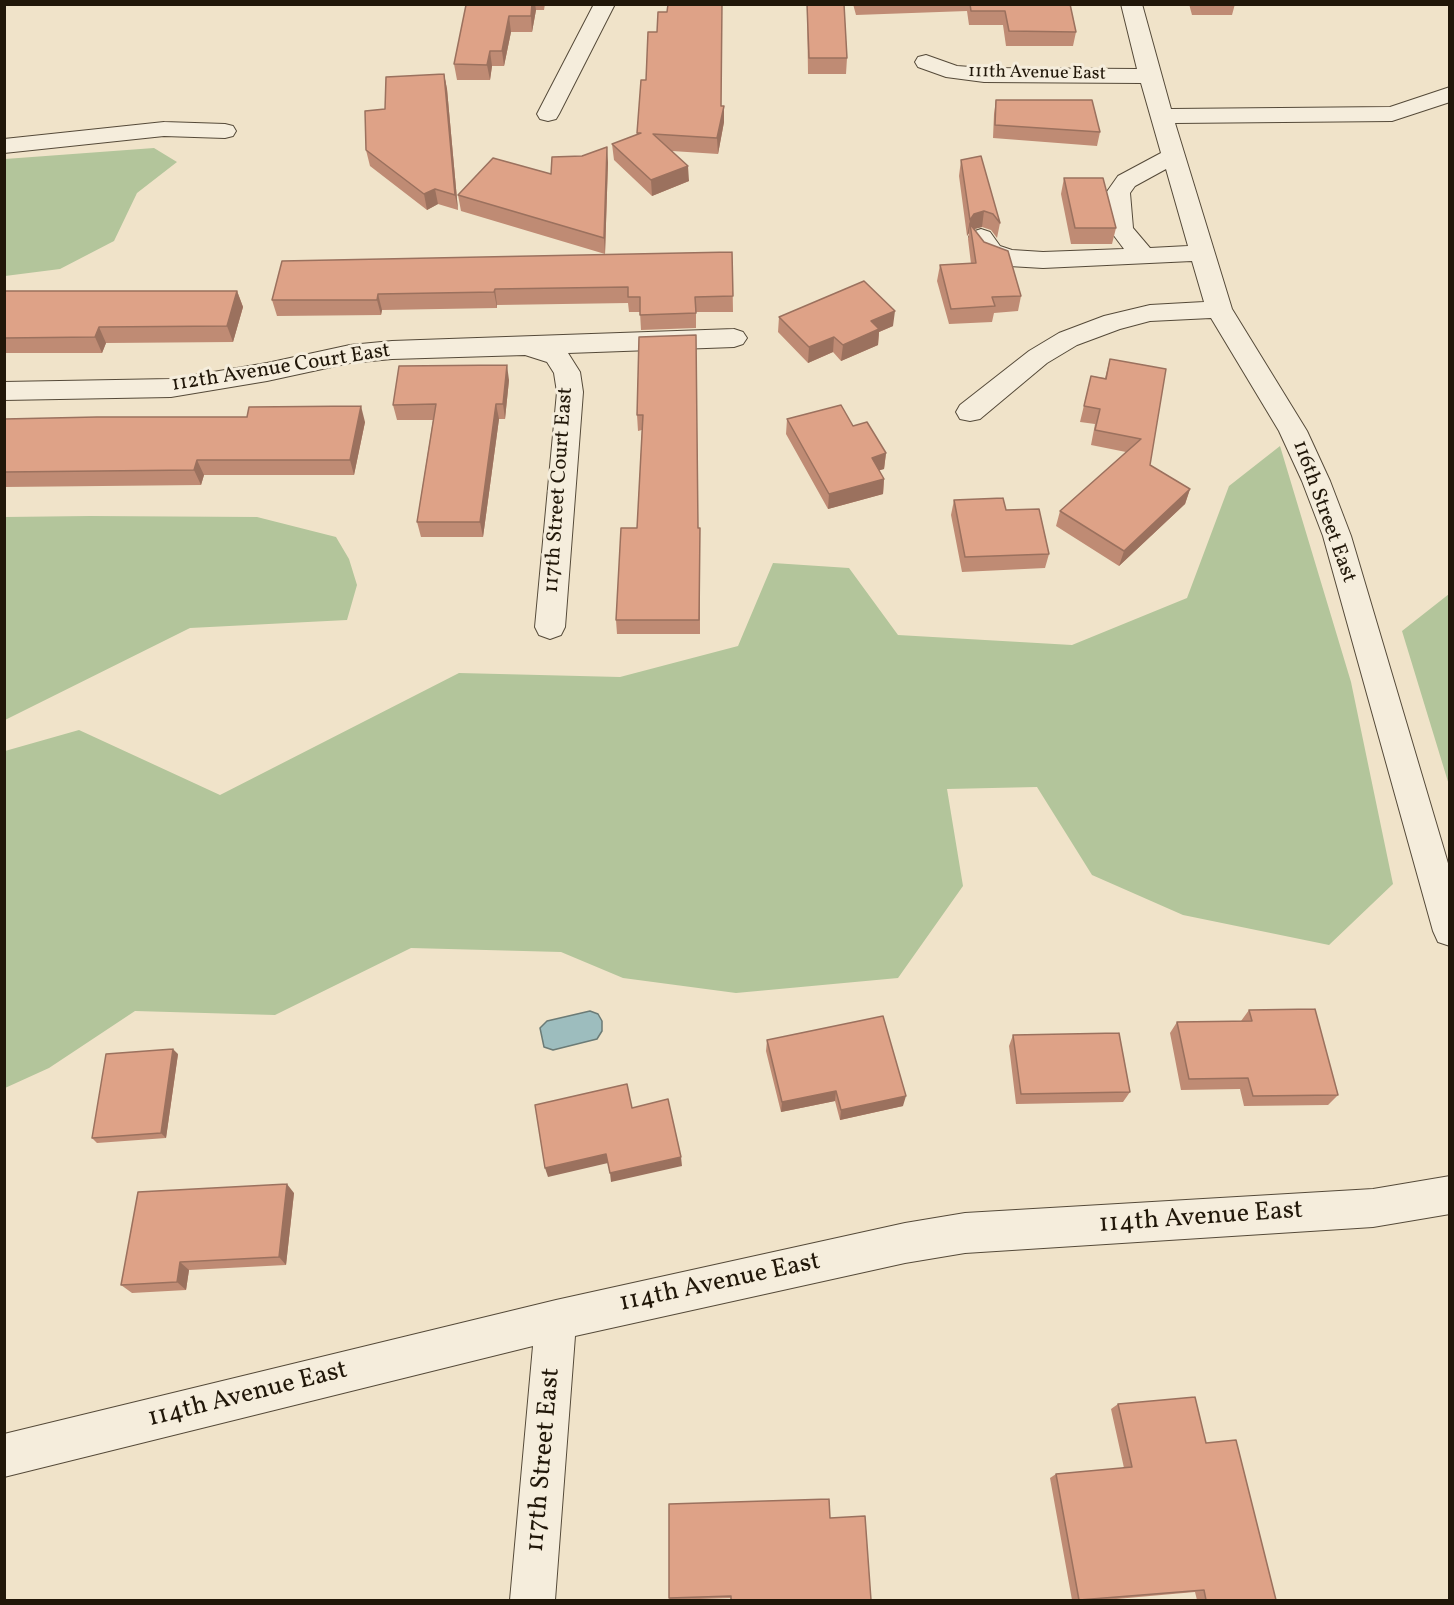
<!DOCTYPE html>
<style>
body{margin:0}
#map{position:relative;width:1454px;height:1605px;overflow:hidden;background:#f0e3c9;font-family:Vollkorn,serif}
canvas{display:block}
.frame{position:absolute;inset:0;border:6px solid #211709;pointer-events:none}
</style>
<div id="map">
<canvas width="1454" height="1605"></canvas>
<div class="frame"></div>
</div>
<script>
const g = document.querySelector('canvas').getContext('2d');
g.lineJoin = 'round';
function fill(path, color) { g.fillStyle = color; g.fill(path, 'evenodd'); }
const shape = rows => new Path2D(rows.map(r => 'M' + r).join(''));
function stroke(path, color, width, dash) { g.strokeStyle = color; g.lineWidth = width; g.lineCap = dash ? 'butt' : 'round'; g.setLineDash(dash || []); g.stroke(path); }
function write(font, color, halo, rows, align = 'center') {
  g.font = font + ' Vollkorn,serif'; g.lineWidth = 6; g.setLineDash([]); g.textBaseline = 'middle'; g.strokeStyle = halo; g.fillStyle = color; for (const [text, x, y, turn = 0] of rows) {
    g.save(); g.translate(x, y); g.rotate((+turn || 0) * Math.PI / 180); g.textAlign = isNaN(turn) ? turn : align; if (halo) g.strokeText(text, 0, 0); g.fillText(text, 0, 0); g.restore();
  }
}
const green = shape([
 [154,148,177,162,137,193,114,241,60,269,5,276,5,159],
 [1280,446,1351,682,1393,884,1329,945,1183,915,1092,875,1037,787,947,789,963,886,898,978,736,993,623,978,561,952,411,948,275,1015,135,1011,49,1068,5,1088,5,751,79,730,220,795,459,673,620,677,738,646,773,563,849,568,898,635,1072,645,1187,598,1229,486],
 [90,516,257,517,336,537,349,559,357,585,347,620,190,628,5,720,5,517],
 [1449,594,1449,785,1402,631]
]);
const water = shape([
 [590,1011,598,1014,602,1021,602,1031,597,1039,553,1050,544,1047,540,1028,547,1021,590,1011]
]);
const minor = shape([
 [594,4,615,4,559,114,556,119,548,121,540,119,537,114,594,4],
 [1121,4,1142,4,1171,109,1390,107,1450,87,1450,102,1392,121,1175,123,1232,309,1307,431,1330,481,1351,536,1450,870,1450,946,1438,942,1433,931,1323,536,1302,481,1279,431,1211,318,1150,321,1120,329,1077,345,1047,363,980,419,970,421,960,419,956,412,960,405,1029,351,1059,333,1104,316,1150,305,1204,302,1192,261,1043,268,1009,266,982,256,969,237,972,232,981,229,990,232,1000,246,1012,250,1043,252,1124,249,1109,229,1106,193,1118,176,1161,153,1141,83,984,82,946,77,918,67,915,62,918,57,926,55,957,66,984,68,1137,69,1121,4],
 [1166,169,1188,246,1150,248,1133,228,1130,193,1135,186,1166,169],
 [164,122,225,124,233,126,236,131,233,136,225,138,164,136,4,153,4,139,164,122],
 [734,329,743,332,747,338,743,344,734,347,568,353,580,372,583,392,565,627,561,635,550,639,539,635,535,627,557,392,554,373,547,362,525,355,392,359,350,363,267,381,171,397,4,400,4,382,171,379,267,363,350,345,392,341,734,329],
 [1450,1176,1450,1214,1373,1227,965,1253,905,1263,575,1336,555,1600,510,1600,533,1346,4,1477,4,1434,556,1300,905,1223,965,1213,1373,1189,1450,1176]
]);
const wall = shape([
 [486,4,545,4,544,10,536,10,532,32,511,32,504,66,492,66,490,80,457,80,454,64],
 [807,4,844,4,847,58,846,74,808,74],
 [853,4,1070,4,1076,32,1073,46,1006,46,1003,25,969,25,967,11,856,15],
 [1189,4,1235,4,1232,15,1192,15],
 [444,74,447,89,458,210,438,204,427,210,370,166,366,150,385,109],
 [641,80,646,80,721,106,724,122,718,154,672,151,689,181,652,196,614,160,612,144,637,135],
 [996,100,1100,132,1097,146,993,138,994,114],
 [961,160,1000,223,997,238,991,230,982,227,974,229,1021,296,1018,311,994,313,992,322,949,324,937,281,940,265,971,264,968,239,969,233,967,236,959,176],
 [608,162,605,254,461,211,458,195,551,174],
 [1064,178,1116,228,1112,244,1071,244,1061,194],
 [732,252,733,312,696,312,696,328,641,330,640,312,629,312,628,303,497,305,497,308,382,310,381,315,277,316,272,300],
 [4,291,237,291,243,307,233,342,106,343,102,353,4,353],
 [779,317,893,326,879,332,878,345,841,361,833,352,808,363,778,332],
 [639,337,698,528,700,528,700,634,617,634,616,620,637,528,642,430,638,431,637,415],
 [1110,359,1150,465,1190,489,1185,504,1119,566,1056,526,1060,511,1126,452,1091,445,1095,424,1080,422,1091,376,1105,378],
 [509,380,505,419,499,419,483,537,421,537,417,522,433,420,397,420,393,405],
 [4,419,365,422,354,475,204,475,201,485,4,487],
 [787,419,853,426,886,453,884,469,879,470,884,479,883,494,828,509,786,434],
 [954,500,1006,510,1049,554,1045,568,962,572,951,515],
 [1249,1010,1338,1095,1328,1105,1244,1106,1240,1089,1181,1090,1170,1033,1177,1022,1241,1021],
 [1013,1035,1130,1092,1123,1102,1016,1104,1009,1046],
 [767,1040,903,1106,840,1120,835,1101,781,1112,766,1051],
 [178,1054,166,1138,97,1143,92,1138],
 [294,1193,286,1265,189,1270,186,1290,132,1293,121,1285],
 [1118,1404,1206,1443,1276,1600,1197,1600,1195,1592,1105,1600,1072,1600,1050,1478,1056,1474,1124,1468,1111,1409],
 [829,1499,731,1598,670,1600,669,1598]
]);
const shadedWall = shape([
 [532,4,535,4,536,10,532,32,531,16],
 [509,16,511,32,504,66,502,51],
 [490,51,492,66,490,80,487,65],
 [444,74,447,89,458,210,455,195],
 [724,106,724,122,718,154,717,138],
 [607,147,608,162,605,254,604,238],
 [688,166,689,181,652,196,651,180],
 [435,189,438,204,427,210,424,194],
 [984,211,982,227,971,230,970,224,969,233,967,236,970,220,974,214],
 [495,289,497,305,497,308,494,292],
 [237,291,243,307,233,342,227,326],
 [378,294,382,310,381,315,377,300],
 [895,311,893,326,879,332,878,345,841,361,843,345,871,321],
 [99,327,106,343,102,353,95,337],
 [834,337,833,352,808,363,809,347],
 [507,365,509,380,505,419,503,404],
 [496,404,499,419,483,537,480,522],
 [361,406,365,422,354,475,350,460],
 [886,453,884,469,870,473,872,458],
 [197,460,204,475,201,485,194,470],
 [884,479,883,494,828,509,829,494],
 [1190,489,1185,504,1119,566,1124,551],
 [173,1049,178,1054,166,1138,161,1133],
 [836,1091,835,1101,781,1112,782,1102],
 [906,1096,903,1106,840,1120,841,1110],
 [606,1154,608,1163,548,1177,545,1168],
 [681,1157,682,1166,611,1182,610,1173],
 [287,1184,294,1193,286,1265,279,1257],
 [180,1262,189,1270,186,1290,177,1282]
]);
const building = shape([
 [486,4,532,4,531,16,509,16,502,51,490,51,487,65,454,64,466,5,486,4],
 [668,4,722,4,721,106,724,106,717,138,653,134,688,166,651,180,612,144,641,133,637,133,641,80,646,80,648,32,657,32,658,12,667,12,668,4],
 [807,4,844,4,847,58,809,58,807,4],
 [970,4,1070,4,1076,32,1009,31,1005,11,971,11,970,4],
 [444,74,455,195,435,189,424,194,366,150,365,111,385,109,386,77,444,74],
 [996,100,1092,100,1100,132,995,125,996,100],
 [607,147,604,238,458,195,493,158,551,174,552,157,582,156,607,147],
 [981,156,1000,223,993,214,984,211,974,214,970,220,961,160,981,156],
 [1064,178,1103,178,1116,228,1075,228,1064,178],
 [970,224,984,242,1008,251,1021,296,992,297,995,306,951,309,940,265,976,263,970,224],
 [732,252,733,296,695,297,696,313,640,315,640,297,628,297,628,287,495,289,494,292,378,294,377,300,272,300,282,261,732,252],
 [864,281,895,311,871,321,879,329,843,345,834,337,809,347,779,317,864,281],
 [4,291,237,291,227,326,99,327,95,337,4,338,4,291],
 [696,335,698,528,700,528,699,620,616,620,621,528,637,528,643,415,637,415,639,337,696,335],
 [1110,359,1166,369,1150,465,1190,489,1124,551,1060,511,1141,439,1095,430,1100,409,1084,406,1091,376,1106,379,1110,359],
 [507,365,503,404,496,404,480,522,417,522,436,404,393,405,399,366,507,365],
 [841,405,853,426,867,422,886,453,872,458,884,479,829,494,787,419,841,405],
 [361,406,350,460,197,460,194,470,4,472,4,419,97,417,247,417,249,407,361,406],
 [1003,498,1006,510,1039,509,1049,554,965,557,954,500,1003,498],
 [1315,1009,1338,1095,1253,1096,1248,1078,1189,1079,1177,1022,1252,1021,1249,1010,1315,1009],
 [883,1016,906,1096,841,1110,836,1091,782,1102,767,1040,883,1016],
 [1119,1033,1130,1092,1021,1094,1013,1035,1119,1033],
 [173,1049,161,1133,92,1138,106,1054,173,1049],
 [627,1084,632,1108,668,1099,681,1157,610,1173,606,1154,545,1168,535,1105,627,1084],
 [287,1184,279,1257,180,1262,177,1282,121,1285,138,1192,287,1184],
 [1195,1397,1206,1443,1236,1440,1276,1600,1206,1600,1204,1590,1079,1600,1056,1474,1132,1467,1118,1404,1195,1397],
 [829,1499,830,1518,865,1516,871,1600,731,1600,731,1596,669,1598,669,1504,829,1499]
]);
const farStreetnames = [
 ["111th Avenue East",1037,74,1]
];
const streetNames = [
 ["112th Avenue Court East",281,369,-9],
 ["117th Street Court East",560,490,-86],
 ["116th Street East",1323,512,70]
];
const nearStreetnames = [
 ["114th Avenue East",1201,1219,-4],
 ["114th Avenue East",720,1284,-12],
 ["114th Avenue East",248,1396,-14],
 ["117th Street East",545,1460,-85]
];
fill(green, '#b3c59b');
fill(water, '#9dbdbe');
stroke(water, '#6b7b76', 1.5);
stroke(minor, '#554a39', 2);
fill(minor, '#f5eddc');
fill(wall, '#bf8b74');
fill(shadedWall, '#9b715e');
fill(building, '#dea287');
stroke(building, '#9b715e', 1.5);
write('18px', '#211709', '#f5eddc', farStreetnames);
write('21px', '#211709', '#f5eddc', streetNames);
write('26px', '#211709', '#f5eddc', nearStreetnames);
</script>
